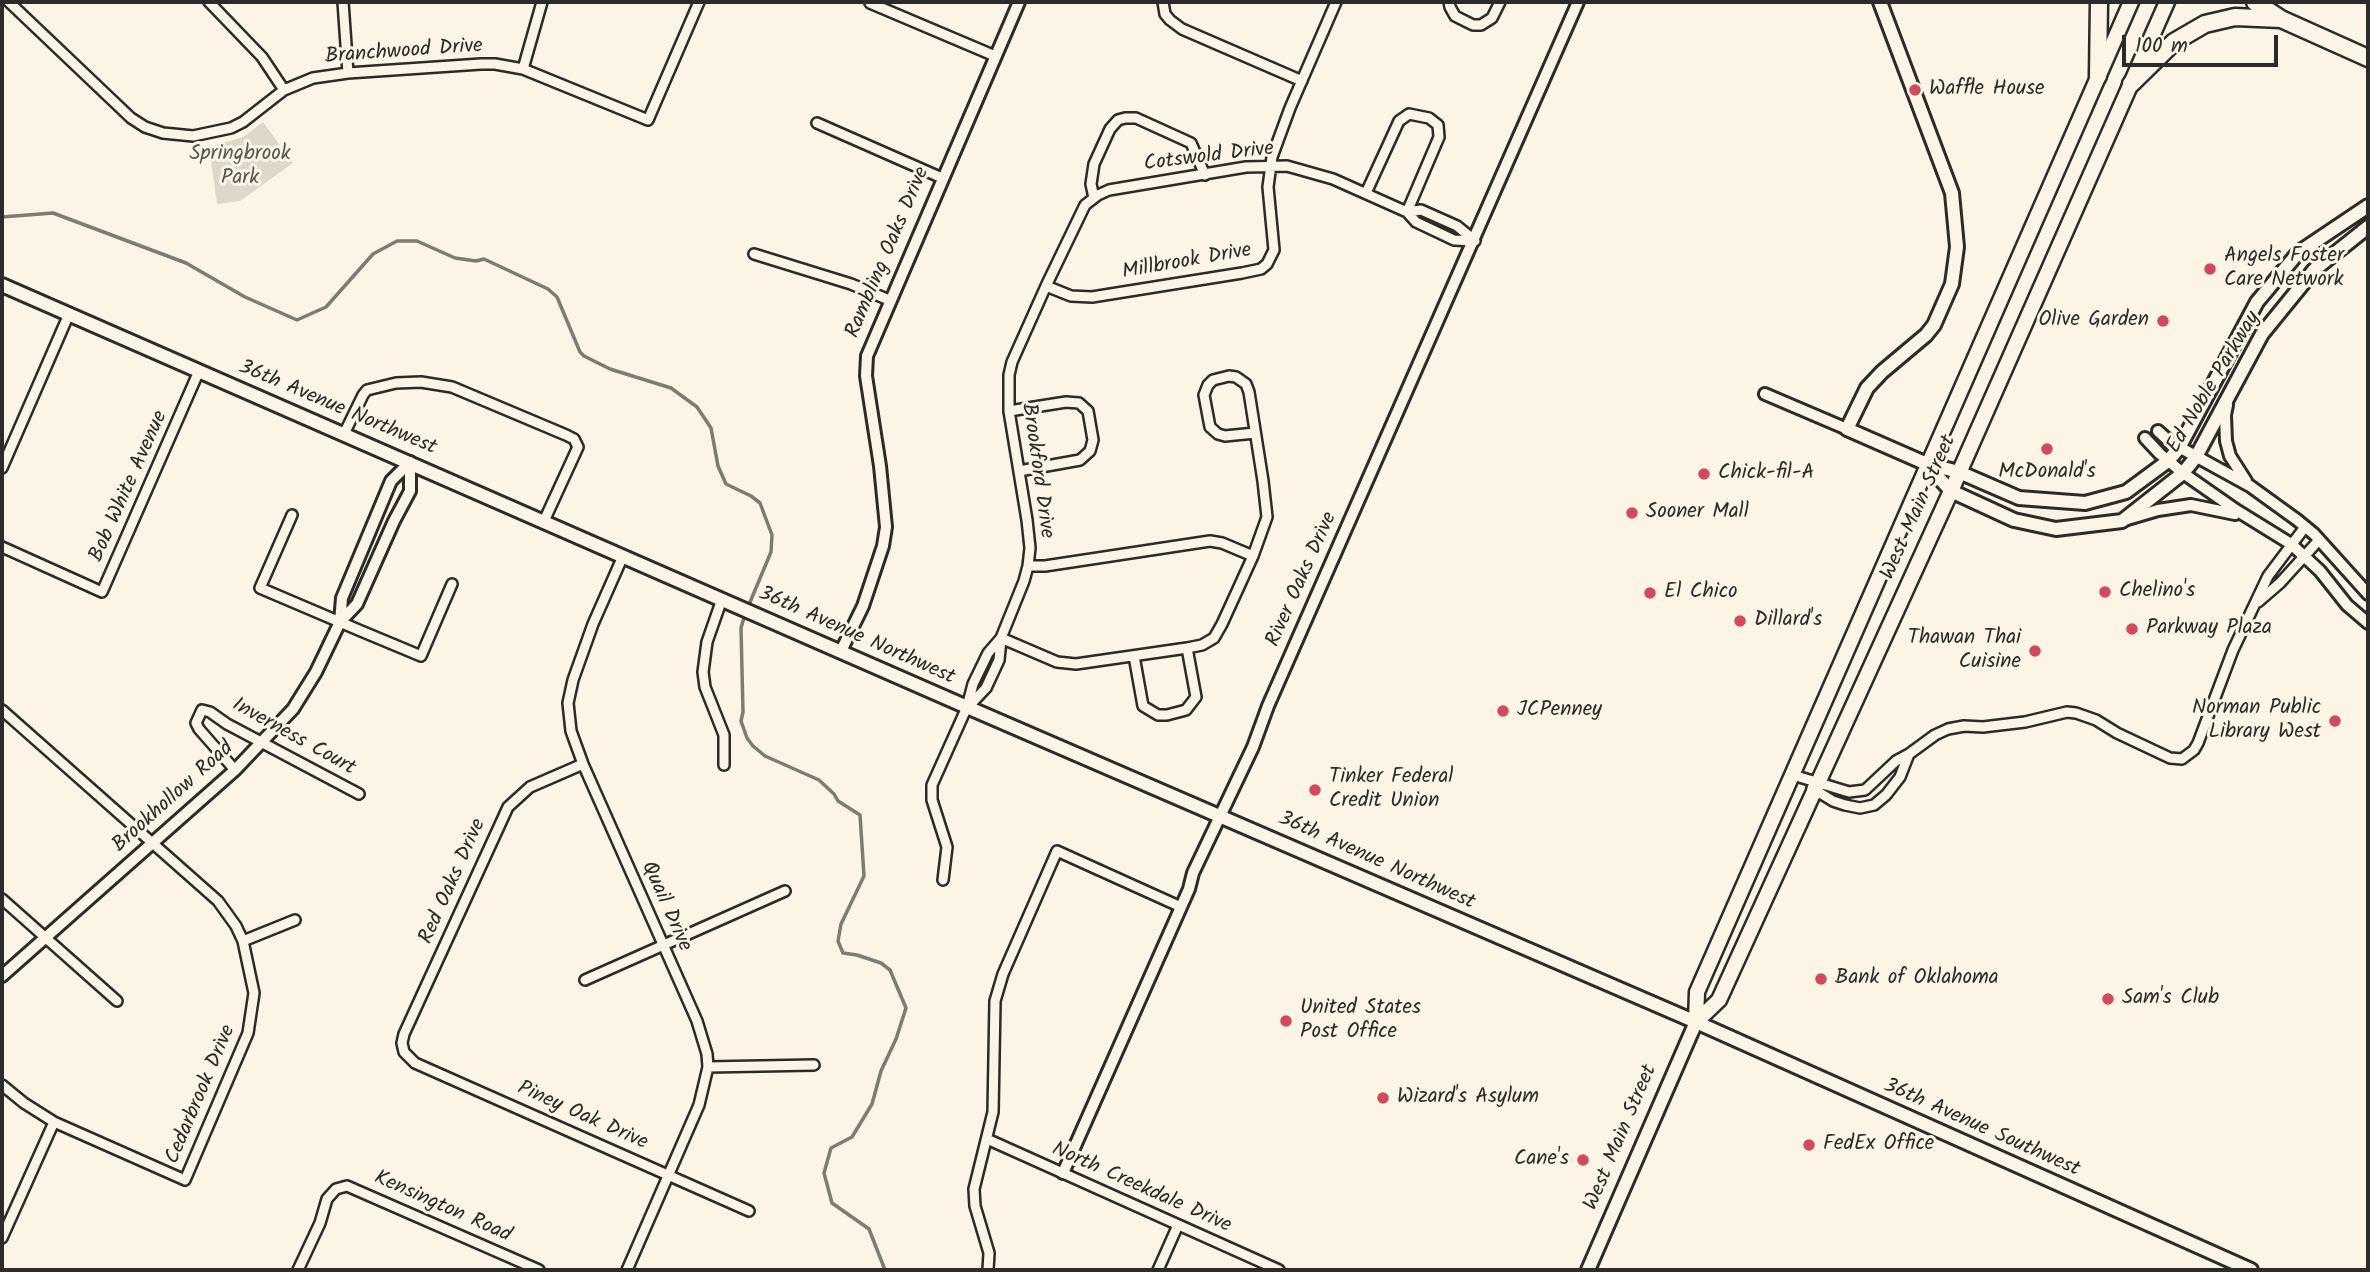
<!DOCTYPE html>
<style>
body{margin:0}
#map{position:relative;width:2370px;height:1272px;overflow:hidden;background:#fcf5e5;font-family:Kalam,sans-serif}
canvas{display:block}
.frame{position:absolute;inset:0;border:4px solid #2b2b2b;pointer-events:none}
.scale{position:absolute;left:2122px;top:35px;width:156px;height:32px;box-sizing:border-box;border:4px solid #2b2b2b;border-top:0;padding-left:9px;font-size:21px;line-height:24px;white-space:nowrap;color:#2b2b2b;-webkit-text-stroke:5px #fcf5e5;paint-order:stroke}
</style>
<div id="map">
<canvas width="2370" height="1272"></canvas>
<div class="frame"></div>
<div class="scale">100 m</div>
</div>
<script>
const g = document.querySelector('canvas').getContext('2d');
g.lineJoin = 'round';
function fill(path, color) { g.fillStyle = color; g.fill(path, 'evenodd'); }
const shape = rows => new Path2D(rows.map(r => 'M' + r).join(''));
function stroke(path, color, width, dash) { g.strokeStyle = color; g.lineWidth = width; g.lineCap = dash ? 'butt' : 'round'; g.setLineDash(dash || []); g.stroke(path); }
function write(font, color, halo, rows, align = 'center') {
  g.font = font + ' Kalam,sans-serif'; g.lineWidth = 6; g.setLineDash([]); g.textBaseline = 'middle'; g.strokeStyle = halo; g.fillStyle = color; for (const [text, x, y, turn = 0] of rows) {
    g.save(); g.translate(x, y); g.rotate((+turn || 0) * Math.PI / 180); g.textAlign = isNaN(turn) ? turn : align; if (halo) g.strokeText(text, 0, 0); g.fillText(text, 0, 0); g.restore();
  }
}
const green = shape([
 [263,122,293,163,240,201,217,204,209,147,243,137]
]);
const stream = shape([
 [2,217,53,213,186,263,245,297,297,320,326,307,373,254,397,241,417,241,455,258,476,261,484,259,548,289,557,297,580,352,584,356,610,369,671,388,697,407,711,428,718,466,726,484,751,496,760,503,772,535,771,552,748,607],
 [745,614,741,628,743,712,741,721,747,738,753,746,765,756,819,780,834,794,838,801,860,815,864,876,841,924,838,941,843,953,857,955,881,963,890,970,906,1008,896,1039,881,1071,872,1104,852,1137,831,1148,824,1173,832,1203,869,1229,885,1270]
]);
const minor = shape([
 [9,2,131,118,145,127,163,133,193,136,231,128,243,122,284,90,313,78,348,73,481,64,495,64,523,69,648,120,699,2],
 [209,2,262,57,284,90],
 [343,2,348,73],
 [1163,2,1165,14,1170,20,1182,29,1302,81],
 [1449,2,1450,7,1455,16,1473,25,1481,25,1492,18,1500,2],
 [870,3,995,56],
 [523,69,542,2],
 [817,123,942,178],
 [1366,193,1399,121,1409,114,1429,118,1438,125,1439,137,1407,212],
 [1094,198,1091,184,1094,164,1110,129,1118,120,1125,118,1136,118,1191,143,1205,175],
 [1407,212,1421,210,1457,226,1474,240],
 [754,254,851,284,889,300],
 [1046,286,1071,296,1092,297,1242,273,1261,269,1267,264,1274,250,1268,187,1272,157,1290,108,1336,2],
 [1009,411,1066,402,1079,403,1088,411,1093,440,1090,451,1080,460,1019,471],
 [344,434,363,395,367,390,396,383,421,382,452,387,566,435,574,439,578,447,544,521],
 [2,468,69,314],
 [292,515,260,588,361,631,421,656,452,584],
 [2,547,102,592,199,371],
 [623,556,593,624,573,680,568,703,571,731,583,764,697,1021,707,1054,708,1067,699,1105,627,1270],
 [1028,566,1045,566,1210,541,1222,543,1253,556],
 [722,599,707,642,703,672,705,687,724,735,724,765],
 [2258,602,2280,583,2319,540],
 [1001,638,1057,662,1076,664,1187,648,1202,645,1214,638,1222,624,1253,556,1267,517,1263,481,1249,392,1246,384,1236,377,1229,376,1213,380,1208,385,1204,395,1210,427,1218,434,1225,436,1255,433],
 [1134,656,1143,706,1158,715,1167,715,1186,710,1196,697,1187,648],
 [969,706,986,688,999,660,1001,639],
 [2,710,218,901,236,926,243,941,254,993,248,1033,185,1180,54,1122,24,1103,2,1085],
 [583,764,530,787,508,807,404,1034,402,1043,404,1052,415,1063,749,1211],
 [235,770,199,729,196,723,202,710,210,712,227,724,359,794],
 [1793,775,1849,792,1865,790,1896,761,1909,754,1935,735,1948,729,1964,726,1983,727,2025,722,2067,712,2076,713,2096,720,2117,733,2170,758,2182,759,2194,750,2198,743,2233,650,2268,576,2305,527],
 [1812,788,1833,801,1845,805,1860,808,1874,805,1886,795,1900,777,1909,754],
 [943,880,947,847,932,800,932,785,967,707,973,684,988,653,1001,638,1024,581,1028,566,1030,548,1027,520,1009,411,1009,375,1012,362,1046,286,1085,205,1098,195,1109,190,1246,167,1287,166,1333,179,1407,212,1416,222,1454,240,1475,241],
 [2,899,117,1001],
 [243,941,295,920],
 [585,980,785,891],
 [708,1067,814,1065],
 [987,1139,1279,1270],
 [2,1238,54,1122],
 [298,1270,320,1223,327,1199,336,1189,347,1186,539,1270],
 [988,1270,989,1253,975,1206,974,1189,993,1112,995,1001,1003,974,1057,851,1181,907],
 [1158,1270,1178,1225]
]);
const tertiary = shape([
 [1765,394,1847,429],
 [2227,405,2225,415,2226,441,2230,456,2246,481],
 [2158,431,2170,442,2250,486,2297,520,2314,534,2368,594],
 [2145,438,2160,454,2183,473,2236,510,2291,544,2320,571,2347,605,2368,623],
 [2124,520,2158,510,2191,505,2235,514],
 [340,622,342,598,391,481,410,462],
 [841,651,863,606,883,546,886,527,880,466,866,376,867,356,1019,2],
 [2,976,235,770,293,709,316,672,340,622,357,604,394,521,410,491,410,462],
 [1063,1173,1189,889,1193,873,1253,747,1268,706,1578,2]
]);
const secondary = shape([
 [1880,2,1952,193,1957,247,1952,284,1934,325,1926,335,1882,372,1867,388,1847,429,1927,464,1959,472,2019,498,2085,503,2126,492,2168,461,2179,448,2257,302,2298,253,2368,206],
 [2,285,967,707,1696,1022,2251,1270],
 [1927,465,1951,491,2014,520,2056,529,2122,521,2183,473,2196,457,2262,334,2314,270,2368,227],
 [1588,1270,1696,1022]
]);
const primary = shape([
 [1696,1022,1719,1000,1951,491,2167,2],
 [1696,1022,1697,992,2131,2]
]);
const motorway = shape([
 [2255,2,2281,19,2368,58],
 [2098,76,2099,2],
 [2131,84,2174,42,2205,24,2235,17,2281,19]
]);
const markers = [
 [1915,90,7,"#d1495b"],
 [2210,269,7,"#d1495b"],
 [2163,321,7,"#d1495b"],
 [2047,449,7,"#d1495b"],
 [1704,474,7,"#d1495b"],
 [1632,513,7,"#d1495b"],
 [2105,592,7,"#d1495b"],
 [1650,593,7,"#d1495b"],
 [1740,621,7,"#d1495b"],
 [2132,629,7,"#d1495b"],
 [2035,651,7,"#d1495b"],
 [1503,711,7,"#d1495b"],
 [2335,721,7,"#d1495b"],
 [1315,790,7,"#d1495b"],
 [1821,979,7,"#d1495b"],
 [2108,999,7,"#d1495b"],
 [1286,1021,7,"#d1495b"],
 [1383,1098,7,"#d1495b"],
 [1809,1145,7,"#d1495b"],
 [1583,1160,7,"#d1495b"]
];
const streetNames = [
 ["Branchwood Drive",404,53,-4],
 ["Cotswold Drive",1209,158,-7],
 ["Rambling Oaks Drive",889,253,-67],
 ["Millbrook Drive",1187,263,-10],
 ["Ed Noble Parkway",2215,383,-59],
 ["36th Avenue Northwest",337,409,23],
 ["Brookford Drive",1036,471,82],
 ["Bob White Avenue",130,487,-66],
 ["West Main Street",1920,508,-66],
 ["River Oaks Drive",1303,580,-66],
 ["36th Avenue Northwest",856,637,24],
 ["Inverness Court",293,738,29],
 ["Brookhollow Road",174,798,-42],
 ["36th Avenue Northwest",1376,862,24],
 ["Red Oaks Drive",454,882,-66],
 ["Quail Drive",665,907,66],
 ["Cedarbrook Drive",202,1095,-67],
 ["Piney Oak Drive",582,1117,24],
 ["36th Avenue Southwest",1981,1129,24],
 ["West Main Street",1622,1138,-67],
 ["North Creekdale Drive",1141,1189,24],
 ["Kensington Road",442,1208,24]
];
const poiNames = [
 ["Waffle House",1929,90],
 ["Angels Foster",2224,257],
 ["Care Network",2224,281],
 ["Olive Garden",2149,321,"right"],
 ["McDonald's",2047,473,"center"],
 ["Chick-fil-A",1718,474],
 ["Sooner Mall",1646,513],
 ["Chelino's",2119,592],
 ["El Chico",1664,593],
 ["Dillard's",1754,621],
 ["Parkway Plaza",2146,629],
 ["Thawan Thai",2021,639,"right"],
 ["Cuisine",2021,663,"right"],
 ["Norman Public",2321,709,"right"],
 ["Library West",2321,733,"right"],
 ["JCPenney",1517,711],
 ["Tinker Federal",1329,778],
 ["Credit Union",1329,802],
 ["Bank of Oklahoma",1835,979],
 ["Sam's Club",2122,999],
 ["United States",1300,1009],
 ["Post Office",1300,1033],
 ["Wizard's Asylum",1397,1098],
 ["FedEx Office",1823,1145],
 ["Cane's",1569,1160,"right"]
];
const parkNames = [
 ["Springbrook",240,155],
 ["Park",240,179]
];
fill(green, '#ded8ca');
stroke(stream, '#7d7b74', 3.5);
stroke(minor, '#2b2b2b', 14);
stroke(tertiary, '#2b2b2b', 16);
stroke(secondary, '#2b2b2b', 18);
stroke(primary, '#2b2b2b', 19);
stroke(motorway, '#2b2b2b', 21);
stroke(minor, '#fcf5e5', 9);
stroke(tertiary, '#fcf5e5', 10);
stroke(secondary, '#fcf5e5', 12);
stroke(primary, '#fcf5e5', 14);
stroke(motorway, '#fcf5e5', 16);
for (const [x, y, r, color] of markers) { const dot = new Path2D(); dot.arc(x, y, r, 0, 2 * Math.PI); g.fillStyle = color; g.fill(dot); stroke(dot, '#fcf5e5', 2.5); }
write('21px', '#2b2b2b', '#fcf5e5', streetNames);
write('21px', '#2b2b2b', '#fcf5e5', poiNames, 'left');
write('21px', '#585653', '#fcf5e5', parkNames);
</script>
